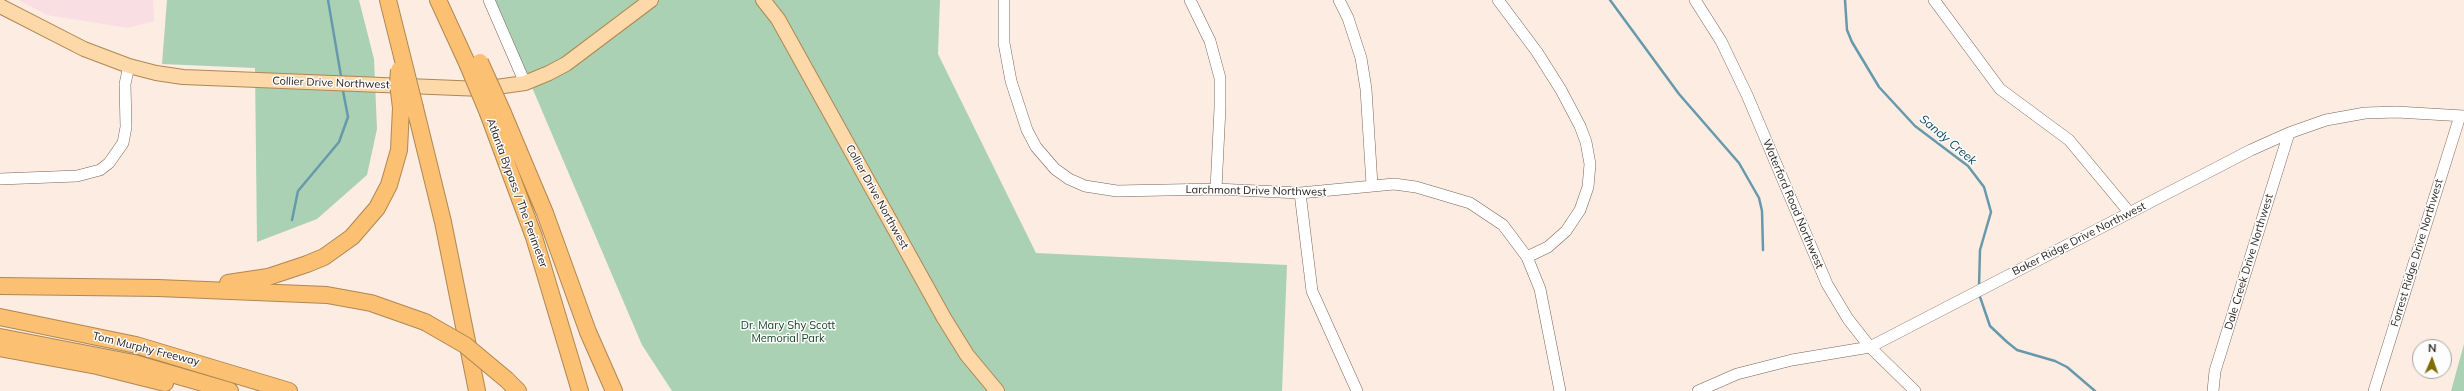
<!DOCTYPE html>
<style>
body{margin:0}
#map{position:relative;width:2464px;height:391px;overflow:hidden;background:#fdece1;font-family:Mulish,sans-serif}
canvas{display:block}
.north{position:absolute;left:2412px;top:339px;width:40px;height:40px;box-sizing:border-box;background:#fdfdfd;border:1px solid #a6a3a1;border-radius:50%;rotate:2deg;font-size:11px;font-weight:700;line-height:16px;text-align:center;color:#231c17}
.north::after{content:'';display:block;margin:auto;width:14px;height:18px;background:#816c06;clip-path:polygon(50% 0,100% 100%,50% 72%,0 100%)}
</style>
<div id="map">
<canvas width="2464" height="391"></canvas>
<div class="north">N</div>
</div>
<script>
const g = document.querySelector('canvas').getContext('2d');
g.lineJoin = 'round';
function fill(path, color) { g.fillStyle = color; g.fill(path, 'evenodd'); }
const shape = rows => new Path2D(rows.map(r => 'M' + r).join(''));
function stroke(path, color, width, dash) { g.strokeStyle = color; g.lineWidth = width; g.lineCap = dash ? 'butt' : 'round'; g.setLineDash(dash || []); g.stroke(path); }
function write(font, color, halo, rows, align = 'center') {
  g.font = font + ' Mulish,sans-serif'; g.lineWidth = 3; g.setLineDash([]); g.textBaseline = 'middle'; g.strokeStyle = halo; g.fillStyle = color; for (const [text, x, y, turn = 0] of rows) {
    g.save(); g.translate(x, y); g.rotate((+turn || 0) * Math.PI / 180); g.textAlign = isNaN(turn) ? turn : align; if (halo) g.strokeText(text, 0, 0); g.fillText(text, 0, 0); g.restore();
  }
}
const education = shape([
 [19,0,153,0,154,21,128,28,47,15]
]);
const green = shape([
 [167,0,359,0,374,59,377,129,367,175,317,219,257,242,255,68,162,64],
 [490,0,940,0,938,54,1036,253,1287,265,1282,391,672,391,642,345,531,85],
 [2464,344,2464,391,2451,391]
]);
const stream = shape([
 [328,0,341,76],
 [1610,0,1679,94,1739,163,1759,198,1762,211,1763,250],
 [1845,0,1847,30,1852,42,1879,87,1915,126,1968,166,1984,187,1991,212,1980,250,1979,287],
 [292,220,298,191,339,142,348,117,343,91],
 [1979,294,1990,326,2007,342,2017,350,2055,361,2067,367,2095,391]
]);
const minor = shape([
 [489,0,525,83],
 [1004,0,1004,43,1011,81,1027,130,1036,147,1055,169,1069,179,1085,186,1117,191,1216,189,1300,193,1394,184,1416,187,1470,203,1503,225,1527,257,1540,289,1560,391],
 [1190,0,1210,41,1220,78,1220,108,1216,189],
 [1339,0,1348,18,1361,58,1366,89,1372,185],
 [1498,0,1537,52,1561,90,1580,126,1586,142,1590,164,1588,187,1580,210,1566,231,1548,247,1527,257],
 [1695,0,1721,41,1747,95,1827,284,1848,319,1870,347,1915,391],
 [1934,0,2000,89,2069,140,2129,212],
 [0,179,77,176,100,170,109,163,123,143,126,127,125,84,129,66],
 [1300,193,1312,291,1357,391],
 [1698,391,1737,374,1792,360,1870,347,2251,150,2289,133,2326,120,2365,113,2397,112,2464,116],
 [2213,391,2215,371,2289,133],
 [2374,391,2460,116]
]);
const major = shape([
 [763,0,778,19,944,318,967,355,997,391],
 [0,6,84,49,129,66,156,73,183,77,482,89,525,83,549,73,566,64,651,0]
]);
const highway = shape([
 [388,0,402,56],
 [438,0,467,63],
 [415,108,443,222,477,391],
 [488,113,534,237,580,391],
 [503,113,545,213,588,332,614,391],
 [228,283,268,277,307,264,324,257,352,237,377,208,389,185,399,150,401,108],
 [0,286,158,288,327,295,371,303,425,322],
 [0,317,136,345,289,391],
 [0,337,134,363,230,391],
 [0,348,97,366,165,383],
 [507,380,518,391]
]);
const highwayBridge = shape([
 [402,56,415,108],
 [480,62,503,113],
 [467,63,488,113],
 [399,70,398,83,401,108],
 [425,322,465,345,507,380]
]);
const streetNames = [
 ["Collier Drive Northwest",331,83,2],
 ["Larchmont Drive Northwest",1256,191,1],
 ["Atlanta Bypass / The Perimeter",517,193,70],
 ["Collier Drive Northwest",877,197,61],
 ["Waterford Road Northwest",1793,204,67],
 ["Baker Ridge Drive Northwest",2079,239,-27],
 ["Forrest Ridge Drive Northwest",2417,253,-73],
 ["Dale Creek Drive Northwest",2249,262,-73],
 ["Tom Murphy Freeway",146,349,14]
];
const parkNames = [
 ["Dr. Mary Shy Scott",788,326],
 ["Memorial Park",788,339]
];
const waterNames = [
 ["Sandy Creek",1948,140,40]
];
fill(education, '#f9dee4');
fill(green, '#abd1b4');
stroke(stream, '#6799ad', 2.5);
stroke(minor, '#776559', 12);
stroke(major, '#af8752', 16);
stroke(highway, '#af8752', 18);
stroke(minor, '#fff', 11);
stroke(major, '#fdd9aa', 14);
stroke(highway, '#fbc072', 16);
stroke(highwayBridge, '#af8752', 18, []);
stroke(highwayBridge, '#fbc072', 16);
write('11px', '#231c17', '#fdfdfd', streetNames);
write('11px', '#154225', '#fdfdfd', parkNames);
write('italic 12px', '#084a5f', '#fdfdfd', waterNames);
</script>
